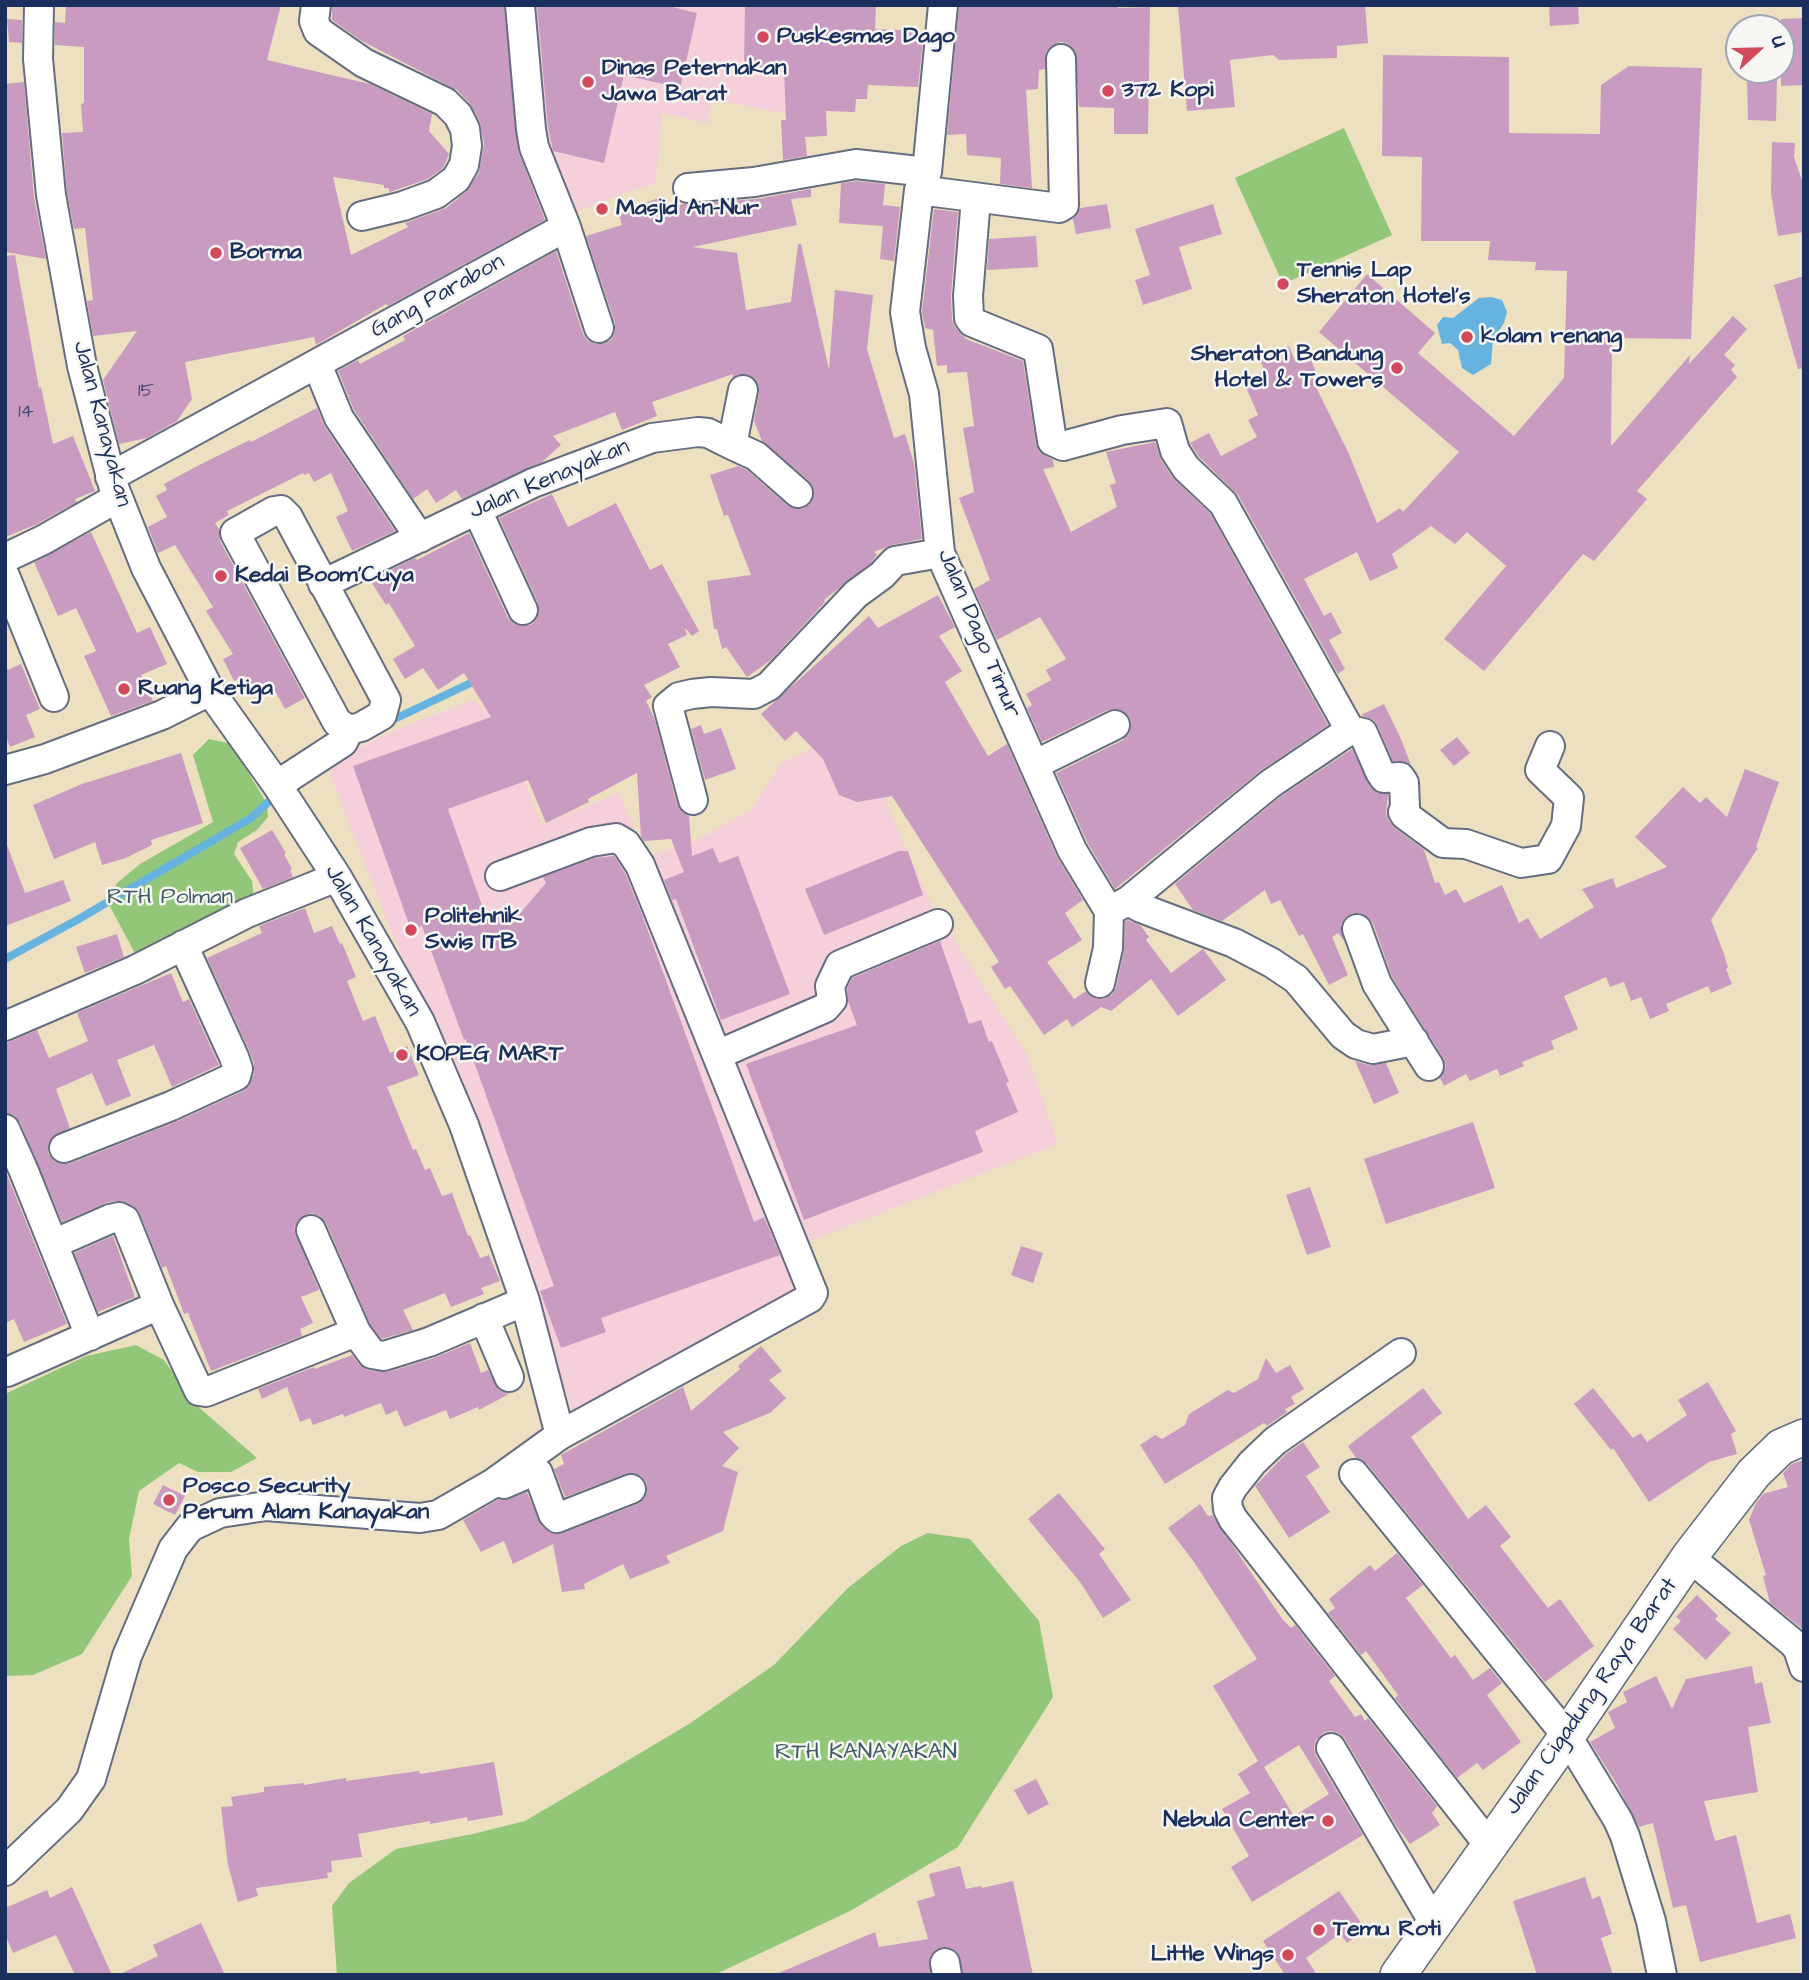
<!DOCTYPE html>
<style>
body{margin:0}
#map{position:relative;width:1809px;height:1980px;overflow:hidden;background:#ede0c1;font-family:"Architects Daughter",sans-serif}
canvas{display:block}
.frame{position:absolute;inset:0;border:7px solid #1b2f5e;pointer-events:none}
.north{position:absolute;left:1725px;top:14px;width:70px;height:70px;box-sizing:border-box;background:#f6f6f2;border:2px solid #9ea6b7;border-radius:50%;rotate:68deg;font-size:19px;font-weight:700;line-height:28px;text-align:center;color:#1b2f5e}
.north::after{content:'';display:block;margin:auto;width:24px;height:32px;background:#d1495b;clip-path:polygon(50% 0,100% 100%,50% 72%,0 100%)}
</style>
<div id="map">
<canvas width="1809" height="1980"></canvas>
<div class="frame"></div>
<div class="north">U</div>
</div>
<script>
const g = document.querySelector('canvas').getContext('2d');
g.lineJoin = 'round';
function fill(path, color) { g.fillStyle = color; g.fill(path, 'evenodd'); }
const shape = rows => new Path2D(rows.map(r => 'M' + r).join(''));
function stroke(path, color, width, dash) { g.strokeStyle = color; g.lineWidth = width; g.lineCap = dash ? 'butt' : 'round'; g.setLineDash(dash || []); g.stroke(path); }
function write(font, color, halo, rows, align = 'center') {
  g.font = font + ' "Architects Daughter",sans-serif'; g.lineWidth = 5; g.setLineDash([]); g.textBaseline = 'middle'; g.strokeStyle = halo; g.fillStyle = color; for (const [text, x, y, turn = 0] of rows) {
    g.save(); g.translate(x, y); g.rotate((+turn || 0) * Math.PI / 180); g.textAlign = isNaN(turn) ? turn : align; if (halo) g.strokeText(text, 0, 0); g.fillText(text, 0, 0); g.restore();
  }
}
const built = shape([
 [525,5,803,5,796,116,712,99,708,123,662,113,656,184,631,191,564,216,545,158,542,86,525,13],
 [473,700,495,716,504,729,542,825,619,792,646,856,693,842,751,810,781,763,856,729,886,794,887,805,929,900,1028,1056,1058,1144,805,1243,819,1279,718,1340,572,1411,493,1180,387,921,330,775,336,759,399,728]
]);
const green = shape([
 [1344,128,1392,235,1283,284,1235,178],
 [209,739,228,743,233,747,267,804,268,817,257,830,238,842,234,854,252,881,254,898,138,959,107,901,117,883,140,864,213,822,193,755],
 [136,1345,164,1360,195,1404,257,1458,231,1472,198,1472,179,1463,139,1491,129,1539,132,1576,82,1654,33,1675,5,1676,5,1394,86,1356],
 [928,1533,970,1539,1039,1621,1053,1697,958,1847,850,1911,714,1975,337,1975,332,1906,349,1883,396,1849,473,1834,525,1821,593,1781,689,1724,774,1665,848,1588,901,1546]
]);
const water = shape([
 [1491,297,1502,300,1507,312,1504,323,1493,340,1491,364,1473,375,1462,368,1458,350,1450,343,1442,344,1437,325,1443,317,1453,318,1479,298]
]);
const stream = shape([
 [388,722,477,680],
 [5,959,77,920,251,818,277,794]
]);
const building = shape([
 [66,5,281,5,267,60,370,84,432,114,429,131,449,154,443,168,428,179,390,192,388,188,384,188,384,185,333,177,351,255,408,227,405,223,446,208,466,192,479,173,484,144,480,122,470,104,457,90,360,40,332,20,332,5,504,5,518,150,545,220,388,306,386,304,316,345,314,337,185,362,192,399,177,421,147,438,119,444,103,380,137,331,93,336,87,301,93,300,85,228,74,229,67,193,62,133,83,132,81,104,84,103,84,47,55,45,55,22,65,23],
 [537,5,664,5,697,13,680,88,624,75,604,163,553,151,548,127],
 [745,5,876,5,875,29,924,31,918,87,868,85,867,99,856,99,855,112,826,111,827,136,805,137,807,156,783,160,781,120,786,120,784,69,744,69],
 [959,5,1118,5,1118,8,1150,7,1148,134,1114,134,1114,108,1079,107,1075,51,1068,44,1061,42,1053,45,1046,52,1045,69,1039,70,1038,89,1026,90,1032,188,1000,184,1001,158,967,155,966,134,947,135],
 [1211,5,1365,5,1368,43,1337,46,1337,58,1279,60,1273,55,1230,60,1235,107,1187,111,1178,7,1211,7],
 [1549,5,1578,5,1579,24,1550,26],
 [1804,18,1804,85,1781,86,1781,19],
 [7,19,22,20,22,43,9,42],
 [1383,55,1509,57,1509,133,1600,134,1601,85,1629,66,1702,68,1691,339,1612,338,1611,446,1690,355,1689,364,1733,316,1747,329,1724,355,1735,365,1731,370,1737,377,1637,491,1647,499,1594,561,1583,554,1484,671,1444,639,1506,566,1467,532,1455,544,1431,526,1392,554,1398,568,1370,581,1357,552,1304,579,1324,616,1331,612,1342,633,1329,640,1345,669,1338,674,1238,495,1199,457,1190,443,1209,433,1221,456,1257,437,1248,420,1258,415,1243,380,1265,371,1259,358,1289,346,1295,361,1306,348,1319,379,1313,381,1349,454,1377,523,1400,508,1403,512,1459,452,1319,332,1367,274,1435,333,1418,353,1514,436,1564,378,1567,271,1535,270,1536,262,1488,260,1490,241,1421,241,1422,157,1382,156],
 [1777,77,1776,121,1748,120,1747,79],
 [24,82,34,197,46,259,5,252,5,84],
 [1772,142,1795,143,1794,157,1804,186,1804,232,1778,236,1771,193],
 [857,181,885,184,883,205,900,207,894,261,880,259,883,226,839,223,841,183],
 [811,189,811,197,791,199,797,225,692,247,737,253,746,310,791,302,798,244,801,244,829,370,835,290,873,295,867,349,894,438,905,434,914,463,922,539,892,545,874,552,877,555,871,563,824,600,825,602,771,660,747,677,726,647,722,649,717,629,714,629,707,581,751,575,728,515,724,516,710,475,738,466,747,470,787,505,795,509,803,509,810,504,814,496,813,487,809,481,762,441,754,421,759,393,758,384,753,377,746,374,732,378,733,374,652,402,657,416,622,430,615,412,553,436,561,445,542,462,462,499,456,490,436,503,427,489,413,499,354,410,338,371,358,360,360,364,405,340,403,336,556,251,583,334,588,341,595,344,603,344,611,340,615,332,615,323,586,236,622,225,618,212,662,197,666,210,683,204,756,199],
 [1107,204,1111,228,1076,234,1073,219,1080,208],
 [1213,204,1222,234,1179,247,1192,289,1143,305,1135,280,1150,275,1135,229],
 [934,209,958,212,951,295,952,319,955,327,966,339,1023,361,1036,444,1039,452,1053,460,1054,467,1043,469,1071,532,1117,507,1110,485,1116,483,1106,452,1155,442,1161,460,1172,477,1210,513,1328,725,1260,771,1115,889,1087,842,1056,773,1123,740,1129,734,1131,727,1130,718,1124,711,1117,709,1108,710,1042,742,1027,708,1032,705,1026,694,1051,680,1046,670,1066,659,1040,617,997,640,974,589,990,580,959,498,974,492,963,428,974,426,967,372,947,373,947,365,937,366,933,330,925,328,922,312],
 [1036,236,1038,267,987,270,989,239],
 [15,255,39,388,41,387,53,444,73,436,95,491,75,499,77,502,35,525,5,537,5,256],
 [1804,276,1804,368,1798,369,1774,285],
 [317,408,325,427,395,531,352,551,336,517,348,511,331,473,314,482,309,473,304,475,303,473,227,511,229,515,215,523,219,529,220,541,305,698,285,709,274,689,258,697,245,676,234,681,223,659,233,654,206,611,213,607,175,545,158,553,148,527,167,517,156,496,167,490,164,484,201,464,250,440,251,442],
 [552,494,568,527,616,503,650,570,662,564,699,631,692,636,685,628,687,635,668,644,680,667,644,685,652,697,646,701,655,720,677,804,682,812,689,816,692,856,713,848,719,863,738,856,790,994,721,1020,676,899,672,900,664,880,684,872,671,839,644,841,641,837,637,773,588,799,589,802,546,823,528,780,448,809,486,917,505,910,510,925,546,883,543,877,595,858,614,856,625,873,641,912,754,1222,764,1217,780,1255,601,1318,606,1332,561,1348,540,1291,554,1286,466,1039,464,1040,422,926,411,930,353,766,491,717,464,673,438,690,423,668,405,679,393,659,415,646,389,603,386,605,370,580,415,558,417,560,469,533,508,618,514,624,521,626,531,625,536,620,539,612,538,603,499,518],
 [91,532,137,633,150,627,167,664,141,675,153,701,111,716,84,656,96,651,76,608,58,616,34,562],
 [938,595,955,627,939,636,962,671,945,682,988,756,1007,744,1057,857,1083,900,1065,913,1082,940,1047,962,1074,999,1086,991,1096,999,1104,999,1112,995,1116,987,1124,951,1125,921,1128,920,1141,926,1149,937,1146,940,1171,973,1203,949,1226,980,1178,1016,1151,979,1111,1011,1101,1007,1072,1027,1067,1019,1044,1035,1010,986,1005,989,991,967,999,962,892,796,857,802,839,795,823,759,796,731,785,741,761,714,869,616,878,628],
 [21,664,40,709,26,715,35,737,10,747,5,734,5,666,8,670],
 [1384,704,1401,739,1411,765,1407,762,1393,761,1378,726,1373,720,1361,715],
 [701,725,704,734,721,728,736,769,705,780,691,729],
 [1457,737,1470,753,1454,766,1440,750],
 [1352,749,1370,787,1377,793,1388,794,1386,813,1389,821,1395,828,1424,850,1435,883,1439,882,1445,895,1456,889,1464,903,1502,885,1519,923,1528,918,1540,939,1594,907,1582,889,1613,878,1616,888,1667,867,1635,837,1683,787,1700,803,1706,797,1727,817,1745,769,1779,782,1756,847,1758,848,1711,920,1724,954,1728,968,1726,969,1732,984,1711,993,1708,986,1666,1004,1669,1011,1650,1019,1641,997,1631,1001,1624,982,1610,987,1606,977,1564,996,1578,1029,1551,1041,1554,1049,1522,1062,1524,1066,1500,1076,1497,1069,1470,1081,1466,1074,1444,1086,1440,1078,1446,1066,1443,1058,1392,977,1373,923,1367,916,1359,913,1351,914,1345,918,1341,925,1344,941,1338,933,1332,937,1348,975,1329,985,1303,934,1299,936,1280,900,1271,904,1265,890,1222,921,1193,910,1175,884,1280,797],
 [181,753,203,823,151,840,152,845,126,858,102,865,95,842,54,859,33,805,82,784],
 [272,830,286,853,284,854,292,869,290,870,293,877,263,889,240,848],
 [5,845,7,845,25,893,63,880,71,901,5,926],
 [899,851,908,851,923,895,824,935,805,889],
 [305,908,314,933,332,926,340,944,342,943,356,977,347,981,363,1021,375,1016,390,1053,407,1046,419,1075,387,1087,413,1150,416,1149,425,1170,430,1168,442,1196,452,1193,468,1236,470,1235,480,1258,489,1255,500,1281,481,1288,484,1294,451,1307,445,1293,403,1310,413,1330,381,1339,370,1324,326,1223,320,1216,312,1213,305,1215,298,1220,294,1229,319,1290,301,1297,313,1323,300,1329,302,1336,211,1371,188,1313,184,1314,166,1266,162,1268,140,1214,133,1206,116,1201,106,1203,62,1222,20,1122,14,1115,5,1113,5,1044,37,1030,49,1058,88,1041,77,1013,171,973,183,1002,189,999,219,1065,172,1087,154,1045,117,1060,131,1096,106,1106,92,1073,56,1089,70,1128,52,1137,48,1145,48,1153,54,1161,61,1164,69,1164,178,1121,243,1091,249,1086,254,1074,254,1064,249,1050,207,958,262,933,259,926],
 [117,934,124,957,85,973,76,947],
 [940,941,969,1024,981,1020,989,1042,992,1041,1009,1082,1006,1083,1018,1112,975,1131,983,1152,804,1220,746,1064,857,1025,848,1001,847,989,852,978],
 [1355,1061,1369,1065,1386,1063,1399,1093,1374,1104],
 [1473,1122,1495,1188,1386,1224,1364,1159],
 [5,1170,67,1324,24,1342,14,1319,5,1323],
 [1310,1187,1331,1247,1307,1255,1286,1195],
 [113,1236,135,1297,98,1312,74,1253],
 [1021,1246,1043,1253,1033,1283,1011,1275],
 [470,1343,481,1373,488,1370,499,1390,509,1394,479,1410,478,1407,450,1419,446,1410,404,1427,397,1410,386,1415,381,1403,344,1417,343,1414,313,1425,310,1418,300,1422,287,1387,262,1399,258,1389,314,1367,315,1369,352,1355,359,1364,368,1370,388,1372,434,1358],
 [761,1346,782,1371,769,1380,786,1398,770,1413,723,1432,739,1448,722,1466,738,1472,723,1531,666,1556,670,1563,630,1579,623,1564,584,1584,585,1589,562,1592,553,1544,513,1564,504,1541,481,1552,463,1520,499,1499,510,1499,527,1492,541,1525,554,1534,563,1533,638,1504,644,1499,647,1492,647,1484,642,1476,633,1473,625,1474,565,1497,554,1469,564,1464,561,1455,683,1387,691,1411,740,1369,738,1366],
 [1266,1358,1276,1373,1290,1365,1304,1389,1291,1397,1295,1404,1285,1409,1287,1412,1267,1426,1264,1423,1165,1484,1140,1445,1155,1435,1162,1439,1185,1425,1189,1414,1228,1390,1234,1393,1258,1379],
 [1708,1382,1736,1431,1731,1434,1737,1454,1709,1462,1649,1502,1613,1448,1611,1450,1574,1404,1593,1388,1633,1438,1641,1433,1647,1442,1687,1415,1678,1400],
 [1423,1388,1442,1413,1411,1437,1468,1519,1486,1505,1511,1537,1500,1546,1548,1608,1560,1599,1594,1646,1545,1682,1367,1464,1356,1458,1348,1446],
 [1303,1442,1320,1467,1306,1476,1330,1512,1289,1538,1255,1486,1286,1454],
 [1804,1460,1804,1630,1770,1603,1763,1576,1766,1575,1749,1520,1755,1505,1763,1494,1788,1487,1783,1473,1792,1464],
 [163,1485,185,1496,175,1515,153,1504],
 [1059,1493,1105,1549,1099,1554,1131,1600,1103,1618,1080,1582,1028,1519],
 [1200,1504,1208,1516,1212,1515,1283,1620,1291,1628,1295,1625,1335,1676,1329,1681,1355,1717,1361,1714,1365,1721,1368,1718,1437,1806,1432,1813,1440,1825,1410,1844,1397,1827,1345,1739,1339,1733,1330,1731,1323,1733,1316,1740,1314,1747,1316,1756,1363,1835,1252,1902,1231,1867,1249,1856,1222,1809,1250,1793,1238,1774,1258,1761,1213,1686,1257,1659,1194,1562,1168,1528],
 [1299,1745,1329,1794,1294,1816,1264,1767],
 [1397,1553,1423,1585,1406,1598,1451,1658,1455,1655,1473,1680,1490,1668,1502,1683,1487,1695,1521,1742,1483,1770,1477,1763,1457,1778,1395,1698,1398,1695,1366,1651,1361,1655,1328,1613,1335,1608,1329,1599,1370,1565,1375,1571],
 [1697,1595,1718,1616,1715,1619,1731,1633,1706,1660,1673,1629,1681,1621,1676,1617],
 [1752,1666,1755,1684,1762,1682,1771,1723,1748,1727,1758,1792,1704,1801,1715,1841,1736,1835,1757,1923,1790,1914,1796,1938,1700,1962,1686,1905,1673,1908,1653,1823,1639,1827,1615,1781,1590,1742,1615,1728,1608,1712,1627,1702,1623,1692,1656,1676,1672,1709,1686,1679],
 [494,1762,503,1815,468,1821,467,1817,430,1824,430,1821,358,1834,362,1857,331,1861,332,1872,327,1873,328,1878,256,1888,258,1896,238,1902,228,1865,221,1807,233,1806,231,1797,264,1792,264,1787,304,1783,304,1785,346,1778,346,1781,419,1771,420,1774],
 [1036,1779,1049,1804,1028,1815,1014,1790],
 [960,1866,966,1889,981,1886,982,1888,1013,1881,1033,1975,963,1975,958,1953,951,1948,943,1947,935,1950,930,1957,930,1975,774,1975,875,1932,879,1947,928,1939,917,1901,935,1896,929,1874],
 [1585,1877,1592,1899,1600,1896,1612,1934,1601,1938,1613,1975,1537,1975,1513,1901],
 [72,1887,112,1975,75,1975,56,1935,13,1953,5,1934,5,1908,47,1890,50,1898],
 [1339,1891,1366,1930,1347,1943,1340,1934,1306,1958,1317,1975,1285,1975,1263,1941],
 [201,1923,225,1975,118,1975,158,1956,153,1945]
]);
const minor = shape([
 [316,5,314,21,318,31,364,63,445,102,458,115,465,129,467,146,464,165,456,179,436,194,403,206,362,216],
 [520,5,531,129,534,147,566,227,599,328],
 [943,5,927,172,919,190,905,312,911,348,924,394,940,553,1072,850,1109,911],
 [688,188,754,182,856,164,927,172],
 [919,190,1059,208,1064,205,1061,59],
 [976,198,968,296,969,318,972,322,1038,349,1052,441,1063,446,1122,430,1167,423,1175,451,1186,468,1223,503,1350,730],
 [317,364,339,418,420,538],
 [732,445,756,456,798,493],
 [110,477,566,227],
 [281,510,288,517,386,700,382,715,361,727,349,730,337,722,235,533,274,511,281,510],
 [477,510,523,610],
 [5,558,43,540,117,498],
 [5,576,54,697],
 [323,584,533,483,652,438,698,432,708,433,732,445,743,390],
 [1034,765,1115,725],
 [5,770,45,759,162,715,210,691],
 [277,785,343,742,349,730],
 [693,800,668,706,679,697,692,694,711,692,754,694,769,686,856,594,882,575,895,561,940,553],
 [500,876,591,842,616,838,626,844,640,865,813,1293,810,1298,560,1435],
 [1128,901,1141,908,1234,943,1272,963,1296,979,1343,1035,1356,1044,1373,1049,1414,1041],
 [1109,911,1128,901,1270,784,1350,730,1363,733,1380,772,1384,778,1400,777,1404,783,1405,807,1403,812,1405,815,1443,843,1466,844,1521,863,1548,859,1566,826,1569,798,1540,770,1550,746],
 [1357,929,1377,984,1429,1066],
 [1100,983,1108,948,1109,911],
 [5,1026,135,970,247,913,337,877],
 [717,1055,825,1008,832,1000,830,986,840,965,938,924],
 [5,1129,23,1169,90,1336],
 [64,1148,171,1106,236,1076,238,1069,234,1057,183,945],
 [311,1230,356,1332],
 [53,1244,110,1219,119,1217,125,1220,159,1305],
 [484,1318,509,1377],
 [1401,1353,1275,1441,1252,1463,1233,1487,1227,1498,1228,1509,1233,1519,1489,1845],
 [7,1372,159,1305,199,1391,206,1392,356,1332,372,1354,384,1356,429,1342,525,1301],
 [1354,1474,1567,1736,1618,1820,1625,1836,1651,1921,1662,1975],
 [504,1484,532,1472,538,1473,553,1514,557,1518,631,1489],
 [1689,1557,1793,1643,1798,1649,1804,1667],
 [1331,1748,1434,1923],
 [5,1871,69,1810,91,1779,127,1656,173,1549,190,1527,220,1513,266,1506,420,1518,438,1515,492,1484,560,1435,525,1301,464,1125,420,1022,337,877,277,785,210,691,146,568,113,485,82,366,51,195,38,59,39,5],
 [945,1963,947,1975]
]);
const tertiary = shape([
 [1398,1975,1567,1736,1689,1557,1754,1473,1781,1447,1804,1437]
]);
const markers = [
 [763,37,7,"#d1495b"],
 [588,82,7,"#d1495b"],
 [1108,91,7,"#d1495b"],
 [602,209,7,"#d1495b"],
 [216,253,7,"#d1495b"],
 [1283,284,7,"#d1495b"],
 [1467,337,7,"#d1495b"],
 [1397,368,7,"#d1495b"],
 [221,576,7,"#d1495b"],
 [124,689,7,"#d1495b"],
 [411,930,7,"#d1495b"],
 [402,1055,7,"#d1495b"],
 [169,1500,7,"#d1495b"],
 [1328,1821,7,"#d1495b"],
 [1319,1930,7,"#d1495b"],
 [1288,1955,7,"#d1495b"]
];
const numberNames = [
 ["15",146,392],
 ["14",26,413]
];
const poiNames = [
 ["Puskesmas Dago",777,37],
 ["Dinas Peternakan",602,69],
 ["Jawa Barat",602,95],
 ["372 Kopi",1122,91],
 ["Masjid An-Nur",616,209],
 ["Borma",230,253],
 ["Tennis Lap",1297,271],
 ["Sheraton Hotel's",1297,297],
 ["kolam renang",1481,337],
 ["Sheraton Bandung",1383,355,"right"],
 ["Hotel & Towers",1383,381,"right"],
 ["Kedai Boom'Cuya",235,576],
 ["Ruang Ketiga",138,689],
 ["Politehnik",425,917],
 ["Swis ITB",425,943],
 ["KOPEG MART",416,1055],
 ["Posco Security",183,1487],
 ["Perum Alam Kanayakan",183,1513],
 ["Nebula Center",1314,1821,"right"],
 ["Temu Roti",1333,1930],
 ["Little Wings",1274,1955,"right"]
];
const streetNames = [
 ["Gang Parabon",438,297,-29],
 ["Jalan Kanayakan",101,424,75],
 ["Jalan Kenayakan",550,480,-23],
 ["Jalan Dago Timur",978,634,67],
 ["Jalan Kanayakan",372,941,60],
 ["Jalan Cigadung Raya Barat",1592,1697,-55]
];
const parkNames = [
 ["RTH Polman",170,898],
 ["RTH KANAYAKAN",866,1753]
];
fill(built, '#f5cfda');
fill(green, '#92c678');
fill(water, '#67b3e0');
stroke(stream, '#67b3e0', 8);
fill(building, '#c99bc0');
stroke(minor, '#646d81', 32);
stroke(tertiary, '#646d81', 38);
stroke(minor, '#fff', 28);
stroke(tertiary, '#fff', 35);
for (const [x, y, r, color] of markers) { const dot = new Path2D(); dot.arc(x, y, r, 0, 2 * Math.PI); g.fillStyle = color; g.fill(dot); stroke(dot, '#f6f6f2', 2.5); }
write('19px', '#464a76', null, numberNames);
write('bold 23px', '#1b2f5e', '#f6f6f2', poiNames, 'left');
write('23px', '#1b2f5e', '#f6f6f2', streetNames);
write('23px', '#3f5c66', '#f6f6f2', parkNames);
</script>
